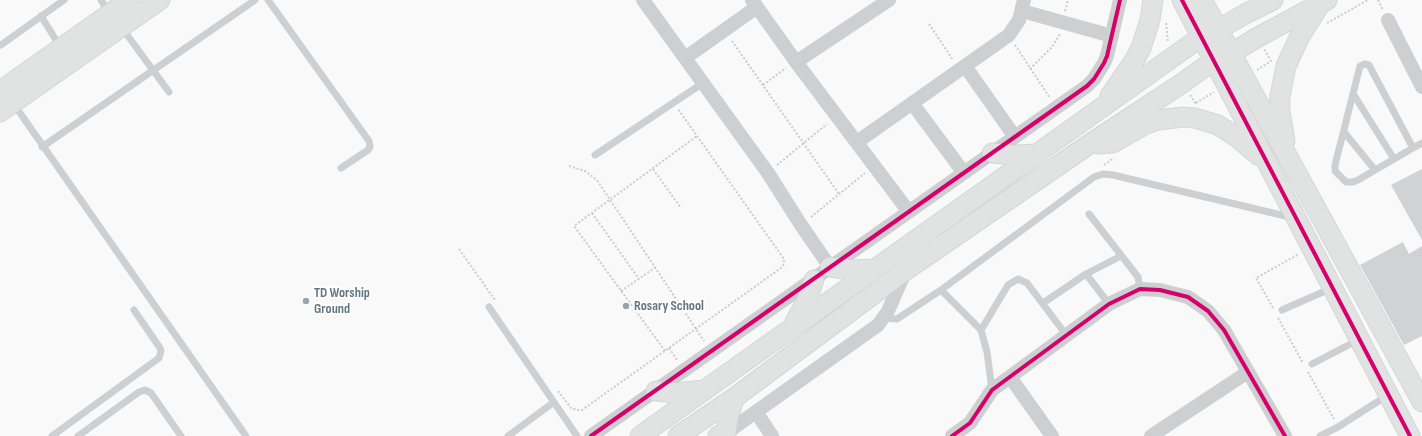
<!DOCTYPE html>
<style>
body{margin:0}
canvas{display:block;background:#f9f9f9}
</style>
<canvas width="1422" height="436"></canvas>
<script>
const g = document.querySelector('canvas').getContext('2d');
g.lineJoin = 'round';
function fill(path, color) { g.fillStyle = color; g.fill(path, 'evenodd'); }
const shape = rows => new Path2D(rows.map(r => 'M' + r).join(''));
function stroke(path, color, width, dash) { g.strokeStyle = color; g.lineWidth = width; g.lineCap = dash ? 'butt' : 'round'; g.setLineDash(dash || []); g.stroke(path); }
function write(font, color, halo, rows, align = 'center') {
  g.font = font + ' "Sofia Sans Condensed",sans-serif'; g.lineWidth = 4; g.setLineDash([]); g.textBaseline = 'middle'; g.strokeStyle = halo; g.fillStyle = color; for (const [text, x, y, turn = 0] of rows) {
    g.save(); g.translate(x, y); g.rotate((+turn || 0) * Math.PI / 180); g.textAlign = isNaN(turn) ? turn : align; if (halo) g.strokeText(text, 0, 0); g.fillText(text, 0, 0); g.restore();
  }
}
const building = shape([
 [1422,169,1422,240,1391,185],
 [1403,242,1409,254,1422,246,1422,336,1404,345,1360,265]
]);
const path = shape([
 [1378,0,1383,10],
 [1065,11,1068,0],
 [1166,23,1168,42],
 [1327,23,1368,0],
 [929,24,953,60],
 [732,41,839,194],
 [1015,45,1050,98],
 [1030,69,1052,47,1060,34],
 [1257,70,1271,61,1264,49],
 [763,85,786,68],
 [1190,95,1196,104],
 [1196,103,1214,92],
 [777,165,827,124],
 [1104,165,1114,158],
 [569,166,585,171,597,180,704,341],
 [653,169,681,208],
 [592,213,639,279],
 [811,217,865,173],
 [459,249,495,300],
 [621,291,656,267],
 [1273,308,1256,278,1299,254],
 [1278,318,1303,363],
 [669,348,677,360],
 [665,351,574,226,697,136],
 [1308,372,1334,419],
 [558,391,571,408,578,410,582,410,781,268,784,264,784,259,678,109]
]);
const lane = shape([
 [101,0,109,13],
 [268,0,369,141,370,147,368,150,341,168],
 [41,16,61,48],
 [122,28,169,92],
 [1,45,64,0],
 [1354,95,1394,159],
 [13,103,246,436],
 [1344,132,1375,170],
 [42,147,255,0],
 [1413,148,1369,65,1365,64,1360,66,1335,165,1335,171,1346,182,1353,182,1358,180,1394,159,1413,148,1422,143],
 [595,155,703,83],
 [1089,214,1138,277,1140,289],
 [1086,274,1109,304],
 [941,290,981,330,987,352,992,390],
 [1043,303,1086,274,1121,256],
 [489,307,577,436],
 [1282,310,1332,288],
 [884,318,897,319,941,290,1094,177,1103,174,1113,175,1294,218],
 [981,330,1008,285,1018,279,1027,283,1067,336],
 [1312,364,1358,340],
 [52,436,159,358,161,351,160,348,134,310],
 [78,436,139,392,145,390,151,393,181,436],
 [508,436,554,402],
 [1320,436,1338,427,1388,395]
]);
const street = shape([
 [643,0,768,173,801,225,830,267],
 [752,0,796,62,909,212],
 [1022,11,1112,36],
 [1388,20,1422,87],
 [685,58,757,7],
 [796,62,889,0],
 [965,66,1015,137],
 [912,103,964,173],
 [857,142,1009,35,1019,20,1024,0],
 [1010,377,1052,436],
 [756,412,772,436],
 [591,436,1087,86,1094,79,1104,63,1107,56,1120,0],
 [722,436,878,325,888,311,905,272],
 [952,436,970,423,992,390,1109,304,1140,289,1160,290,1188,297,1208,311,1224,330,1285,436],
 [1151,436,1248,372]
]);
const secondary = shape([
 [1182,0,1410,436],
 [1202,0,1422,402],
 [0,91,129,0],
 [1110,96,1134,61,1141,48,1150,20,1153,0],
 [0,112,160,0],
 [1285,141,1280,112,1280,96,1286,66,1299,38,1319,6],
 [1098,144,1112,143,1118,140,1146,124,1158,120,1183,117,1195,118,1218,125,1238,138,1258,155],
 [992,153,1015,155,1037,154],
 [830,267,852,270,875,269],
 [794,324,806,302,814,280],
 [656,391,676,393,703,390],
 [640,436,1201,37,1219,29,1245,14,1273,0],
 [678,436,734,398,906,270,1091,143,1181,84,1213,61,1232,53,1258,37,1327,0],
 [718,436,726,434,728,419,734,398]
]);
const cycleway = shape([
 [1182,0,1410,436],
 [591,436,1087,86,1094,79,1104,63,1107,56,1120,0],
 [952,436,970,423,992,390,1109,304,1140,289,1160,290,1188,297,1208,311,1224,330,1285,436]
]);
const markers = [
 [306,301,4,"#99a4ac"],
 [626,306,4,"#99a4ac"]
];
const poiNames = [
 ["TD Worship",314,293],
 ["Ground",314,309],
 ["Rosary School",634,306]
];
fill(building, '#d0d2d3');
stroke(secondary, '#d5d6d7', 21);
stroke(path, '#cbcccd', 2, [2, 2]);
stroke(lane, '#cecfd0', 7);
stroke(street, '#cecfd0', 14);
stroke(secondary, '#e1e2e2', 19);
stroke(cycleway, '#d6006c', 4);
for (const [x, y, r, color] of markers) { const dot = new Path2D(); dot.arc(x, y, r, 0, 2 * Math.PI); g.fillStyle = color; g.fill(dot); stroke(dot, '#fff', 1.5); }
write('bold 14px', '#657683', '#fff', poiNames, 'left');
</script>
